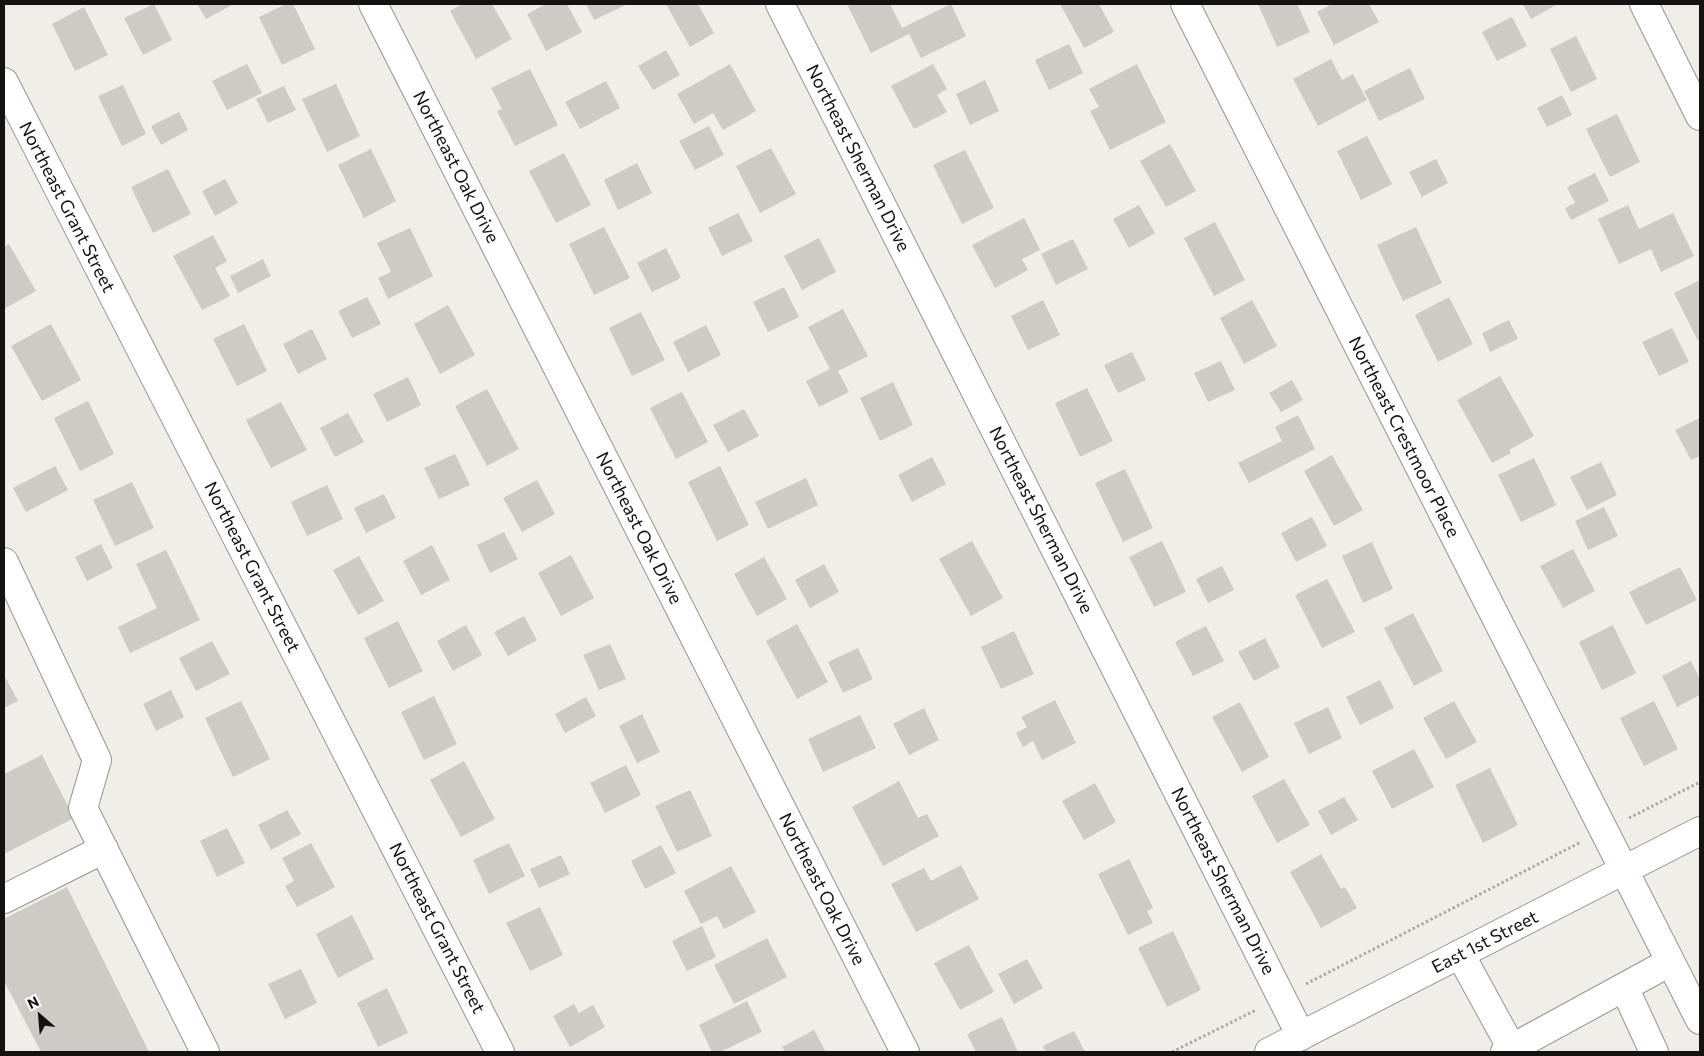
<!DOCTYPE html>
<style>
body{margin:0}
#map{position:relative;width:1704px;height:1056px;overflow:hidden;background:#f0eee9;font-family:Commissioner,sans-serif}
canvas{display:block}
.frame{position:absolute;inset:0;border:5px solid #141312;pointer-events:none}
.north{position:absolute;left:15px;top:991px;width:50px;height:50px;-webkit-text-stroke:4px #fff;paint-order:stroke;rotate:333deg;font-size:14px;font-weight:700;line-height:20px;text-align:center;color:#141312}
.north::after{content:'';display:block;margin:auto;width:18px;height:22px;background:#141312;clip-path:polygon(50% 0,100% 100%,50% 72%,0 100%)}
</style>
<div id="map">
<canvas width="1704" height="1056"></canvas>
<div class="frame"></div>
<div class="north">N</div>
</div>
<script>
const g = document.querySelector('canvas').getContext('2d');
g.lineJoin = 'round';
function fill(path, color) { g.fillStyle = color; g.fill(path, 'evenodd'); }
const shape = rows => new Path2D(rows.map(r => 'M' + r).join(''));
function stroke(path, color, width, dash) { g.strokeStyle = color; g.lineWidth = width; g.lineCap = dash ? 'butt' : 'round'; g.setLineDash(dash || []); g.stroke(path); }
function write(font, color, halo, rows, align = 'center') {
  g.font = font + ' Commissioner,sans-serif'; g.lineWidth = 4.5; g.setLineDash([]); g.textBaseline = 'middle'; g.strokeStyle = halo; g.fillStyle = color; for (const [text, x, y, turn = 0] of rows) {
    g.save(); g.translate(x, y); g.rotate((+turn || 0) * Math.PI / 180); g.textAlign = isNaN(turn) ? turn : align; if (halo) g.strokeText(text, 0, 0); g.fillText(text, 0, 0); g.restore();
  }
}
const building = shape([
 [154,4,172,40,143,55,124,18],
 [197,4,234,4,206,19],
 [286,4,293,4,315,49,282,65,259,17],
 [462,4,492,4,512,39,476,59,450,11],
 [546,4,567,4,582,32,546,51,527,14],
 [586,4,628,4,594,20],
 [666,4,698,4,714,33,690,47],
 [852,4,890,4,902,28,951,4,966,36,921,58,909,34,871,53,848,6],
 [1060,4,1099,4,1114,32,1084,48],
 [1258,4,1297,4,1310,32,1277,47],
 [1332,4,1369,4,1379,22,1334,45,1317,12],
 [1523,4,1558,4,1531,19],
 [84,7,108,55,75,71,52,24],
 [1512,17,1527,46,1497,61,1482,32],
 [1576,36,1597,79,1571,92,1550,49],
 [1069,44,1083,73,1049,90,1035,60],
 [666,50,680,75,653,90,638,66],
 [1331,59,1342,80,1353,74,1367,100,1318,126,1293,79],
 [247,64,262,93,227,110,212,81],
 [730,64,756,111,723,130,713,113,694,124,677,94],
 [933,64,947,89,937,95,947,112,914,129,891,86],
 [1137,64,1166,122,1110,150,1090,111,1099,107,1089,89],
 [1410,68,1425,99,1379,121,1364,91],
 [530,69,558,125,515,146,497,111,502,109,491,88],
 [985,80,999,111,970,125,956,94],
 [606,81,620,108,580,129,565,102],
 [336,84,360,136,327,152,302,99],
 [123,85,146,134,122,146,98,96],
 [284,86,296,110,268,123,256,99],
 [1562,95,1572,115,1547,127,1537,108],
 [179,112,188,130,161,145,151,126],
 [1617,114,1640,162,1610,177,1586,129],
 [709,126,724,155,695,170,679,141],
 [1367,136,1392,184,1361,200,1337,151],
 [1170,144,1196,191,1166,207,1140,161],
 [771,148,796,194,760,213,736,166],
 [371,149,396,201,364,218,338,165],
 [965,150,994,208,962,224,933,165],
 [564,153,591,205,556,223,529,171],
 [1436,159,1448,183,1422,197,1409,172],
 [637,163,652,193,618,210,604,180],
 [168,169,191,214,153,233,131,187],
 [1595,173,1609,201,1571,220,1565,208,1575,203,1567,187],
 [225,179,238,203,215,216,202,191],
 [1139,205,1155,233,1129,248,1113,219],
 [1628,205,1639,229,1673,213,1694,256,1661,272,1651,249,1619,264,1598,219],
 [738,213,753,241,722,256,708,228],
 [1024,218,1040,250,1022,259,1028,270,995,288,972,245],
 [1215,222,1245,280,1214,296,1184,238],
 [604,227,630,278,594,295,569,244],
 [1416,227,1442,283,1403,301,1377,245],
 [410,228,433,276,388,299,378,278,391,272,377,243],
 [213,235,227,261,215,268,230,296,202,310,173,256],
 [819,238,836,272,802,290,784,256],
 [1073,239,1088,269,1056,285,1041,254],
 [9,244,36,291,4,309,4,247],
 [666,248,681,278,652,292,637,263],
 [263,259,271,276,238,293,230,276],
 [1700,280,1700,339,1698,341,1674,293],
 [784,287,799,317,768,332,753,302],
 [367,297,381,324,352,338,338,311],
 [1449,297,1473,344,1438,362,1415,315],
 [1043,300,1060,335,1028,350,1011,316],
 [1252,300,1277,346,1244,364,1220,318],
 [448,305,475,355,440,374,414,324],
 [843,309,868,356,838,371,849,392,819,407,806,381,830,369,808,327],
 [641,312,665,360,632,376,609,328],
 [1509,320,1518,339,1490,352,1482,333],
 [51,324,81,380,42,401,11,346],
 [244,324,267,371,237,386,213,339],
 [706,325,721,355,688,372,673,342],
 [1672,328,1689,362,1659,376,1642,342],
 [312,329,327,359,298,374,283,344],
 [1132,352,1146,380,1118,393,1104,365],
 [1221,361,1235,390,1208,402,1194,373],
 [1500,376,1534,436,1509,450,1511,453,1492,463,1457,400],
 [408,377,421,405,387,422,373,394],
 [1292,380,1303,400,1281,412,1269,393],
 [893,382,913,425,880,441,860,398],
 [1087,388,1113,441,1080,457,1055,403],
 [487,389,519,449,487,466,455,406],
 [682,392,708,442,676,459,650,408],
 [88,401,114,454,80,471,54,418],
 [281,402,307,450,271,468,246,420],
 [744,409,759,436,728,452,713,425],
 [348,413,364,442,335,457,320,428],
 [1298,415,1315,449,1249,483,1238,463,1282,441,1275,427],
 [1700,418,1700,456,1691,460,1675,430],
 [455,454,470,485,439,499,424,468],
 [1332,455,1363,510,1334,526,1304,471],
 [932,457,946,484,912,502,898,475],
 [1534,458,1556,505,1521,522,1498,475],
 [1601,462,1617,495,1587,510,1570,477],
 [55,466,68,490,26,512,13,488],
 [720,466,749,525,717,541,688,482],
 [1125,469,1153,528,1123,542,1095,483],
 [806,478,818,505,768,529,755,502],
 [537,480,555,514,522,532,503,498],
 [132,482,154,528,115,546,93,500],
 [327,485,343,519,307,536,291,502],
 [384,494,396,518,366,533,354,508],
 [1604,507,1618,536,1588,550,1575,521],
 [1312,517,1327,546,1296,562,1281,533],
 [504,532,518,559,490,573,477,545],
 [972,541,1003,598,971,616,939,559],
 [1162,541,1186,592,1154,607,1129,557],
 [1372,542,1393,589,1363,603,1342,556],
 [101,544,113,568,87,581,75,557],
 [432,545,450,580,421,595,403,561],
 [1573,549,1595,591,1563,608,1540,566],
 [166,550,200,620,130,653,118,627,157,608,136,564],
 [571,555,594,598,561,616,538,573],
 [359,556,384,601,358,615,333,570],
 [764,557,787,599,757,616,734,574],
 [824,564,839,592,810,608,795,580],
 [1222,566,1234,590,1208,603,1196,579],
 [1680,567,1697,600,1646,625,1629,592],
 [1327,579,1355,632,1322,648,1295,595],
 [1413,613,1443,671,1414,686,1384,628],
 [524,616,537,640,508,656,494,632],
 [398,621,423,671,389,688,364,638],
 [797,624,828,682,797,699,766,641],
 [466,625,482,655,453,671,437,641],
 [1613,625,1636,673,1602,690,1579,642],
 [1206,626,1224,661,1193,676,1175,642],
 [1014,631,1034,674,1001,689,981,647],
 [1265,638,1280,667,1254,681,1238,652],
 [212,641,230,674,196,691,179,658],
 [610,644,626,679,599,690,583,655],
 [858,648,873,679,843,693,828,662],
 [1691,661,1700,679,1700,695,1677,707,1662,676],
 [4,675,18,701,4,708],
 [1380,680,1394,708,1360,725,1346,697],
 [171,690,184,717,156,731,143,704],
 [434,696,457,744,424,760,401,712],
 [586,697,596,716,565,733,555,714],
 [1055,700,1076,743,1042,760,1033,741,1023,747,1016,733,1027,727,1021,717],
 [241,701,270,759,233,777,205,718],
 [1454,701,1477,742,1446,759,1423,718],
 [1654,701,1678,749,1644,766,1620,718],
 [1240,702,1269,757,1242,772,1212,717],
 [1328,707,1342,738,1309,754,1294,723],
 [924,708,939,740,909,755,893,724],
 [642,714,660,752,637,763,619,726],
 [860,715,876,748,823,772,808,739],
 [1414,749,1434,787,1392,809,1372,771],
 [42,755,74,818,4,854,4,774],
 [464,761,495,819,461,837,430,780],
 [626,765,641,795,605,813,590,783],
 [1490,768,1518,825,1483,843,1455,785],
 [1284,779,1310,825,1277,843,1252,796],
 [899,781,918,818,927,814,939,836,883,866,852,807],
 [1095,783,1116,822,1084,840,1062,801],
 [690,790,712,836,677,852,655,806],
 [1344,797,1358,820,1331,835,1318,811],
 [287,810,301,834,271,850,258,825],
 [227,828,245,863,217,877,200,841],
 [311,843,335,887,297,907,285,886,294,881,282,858],
 [509,843,525,876,489,894,473,860],
 [661,845,676,873,645,889,631,861],
 [1321,854,1341,889,1345,887,1357,908,1321,928,1290,872],
 [561,855,570,874,539,888,530,869],
 [1129,859,1153,908,1147,911,1153,923,1128,935,1098,874],
 [961,865,979,899,916,932,891,884,924,868,931,881],
 [731,866,756,912,724,929,717,916,701,924,684,891],
 [67,887,149,1052,41,1052,4,981,4,919],
 [540,907,563,955,530,971,506,923],
 [352,915,374,959,338,978,316,934],
 [702,926,716,957,687,971,672,941],
 [1173,931,1201,990,1167,1007,1138,948],
 [767,938,787,977,734,1004,714,965],
 [969,945,994,992,960,1010,934,963],
 [1027,959,1043,988,1014,1004,998,974],
 [301,969,317,1003,285,1019,268,984],
 [387,988,408,1033,378,1047,357,1003],
 [747,1001,762,1032,720,1052,712,1052,699,1025],
 [574,1004,579,1013,593,1005,605,1027,570,1047,553,1016],
 [1002,1017,1018,1052,976,1052,967,1034],
 [814,1030,826,1052,785,1052,782,1047],
 [1074,1031,1085,1052,1046,1052,1043,1046]
]);
const path = shape([
 [1629,818,1700,782],
 [1306,984,1581,842],
 [1172,1052,1256,1010]
]);
const minor = shape([
 [373,4,905,1052],
 [780,4,1301,1036],
 [1185,4,1700,1020],
 [1644,4,1700,116],
 [4,82,500,1052],
 [4,562,97,760,83,808,205,1052],
 [4,899,104,849],
 [1460,954,1512,1049],
 [1624,987,1654,1052],
 [1505,1052,1670,962]
]);
const major = shape([
 [1269,1052,1700,831]
]);
const streetNames = [
 ["Northeast Sherman Drive",858,158,63],
 ["Northeast Oak Drive",456,167,63],
 ["Northeast Grant Street",67,207,63],
 ["Northeast Crestmoor Place",1404,437,63],
 ["Northeast Sherman Drive",1041,520,63],
 ["Northeast Oak Drive",639,528,63],
 ["Northeast Grant Street",252,567,63],
 ["Northeast Sherman Drive",1223,881,63],
 ["Northeast Oak Drive",822,889,63],
 ["Northeast Grant Street",437,928,63],
 ["East 1st Street",1485,942,-27]
];
fill(building, '#cdcbc6');
stroke(minor, '#969490', 30);
stroke(major, '#969490', 30);
stroke(path, '#acaaa6', 3, [2.5, 2.5]);
stroke(minor, '#fff', 28);
stroke(major, '#fff', 28);
write('18px', '#141312', '#fff', streetNames);
</script>
